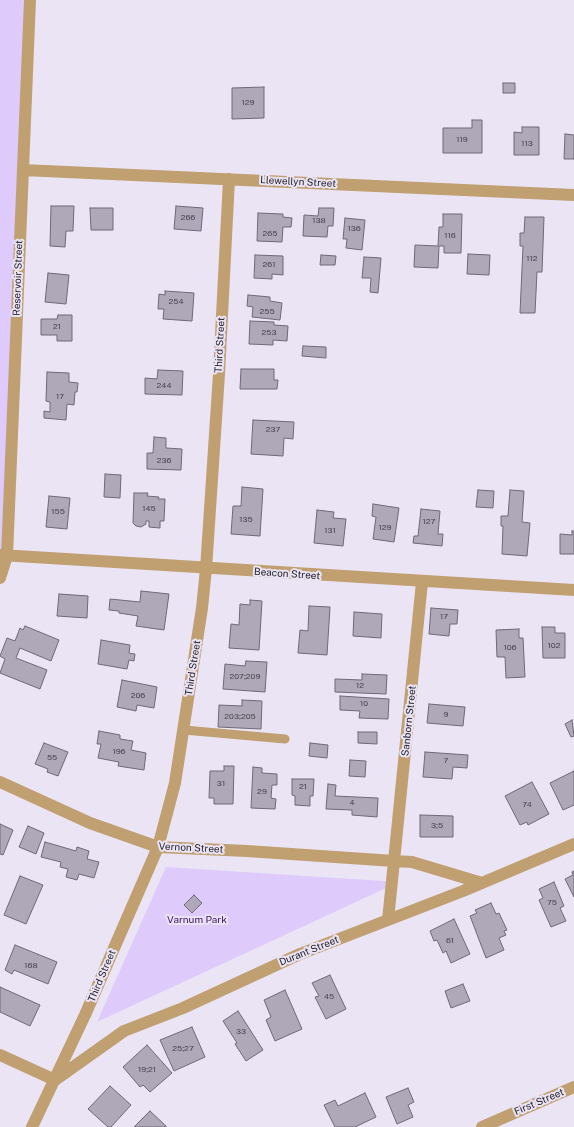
<!DOCTYPE html>
<style>
body{margin:0}
canvas{display:block;background:#eae4f5}
</style>
<canvas width="574" height="1127"></canvas>
<script>
const g = document.querySelector('canvas').getContext('2d');
g.lineJoin = 'round';
function fill(path, color) { g.fillStyle = color; g.fill(path, 'evenodd'); }
const shape = rows => new Path2D(rows.map(r => 'M' + r).join(''));
function stroke(path, color, width, dash) { g.strokeStyle = color; g.lineWidth = width; g.lineCap = dash ? 'butt' : 'round'; g.setLineDash(dash || []); g.stroke(path); }
function write(font, color, halo, rows, align = 'center') {
  g.font = font + ' "Public Sans",sans-serif'; g.lineWidth = 4; g.setLineDash([]); g.textBaseline = 'middle'; g.strokeStyle = halo; g.fillStyle = color; for (const [text, x, y, turn = 0] of rows) {
    g.save(); g.translate(x, y); g.rotate((+turn || 0) * Math.PI / 180); g.textAlign = isNaN(turn) ? turn : align; if (halo) g.strokeText(text, 0, 0); g.fillText(text, 0, 0); g.restore();
  }
}
const green = shape([
 [0,0,30,0,7,556,0,555],
 [166,867,399,882,97,1022]
]);
const building = shape([
 [503,83,515,83,515,93,503,93,503,83],
 [264,87,264,118,232,119,232,88,264,87],
 [472,120,482,120,482,153,443,153,443,128,472,128,472,120],
 [522,127,539,127,539,155,514,155,514,132,522,133,522,127],
 [565,134,574,135,574,159,564,159,565,134],
 [51,206,74,206,73,231,66,231,65,247,50,246,51,206],
 [176,206,203,208,201,231,174,229,176,206],
 [90,208,113,208,113,230,91,230,90,208],
 [319,208,334,208,333,226,328,226,327,237,303,236,304,215,318,216,319,208],
 [258,213,283,214,283,217,292,218,291,227,283,227,282,242,257,241,258,213],
 [443,214,462,214,461,253,444,253,444,246,439,246,438,268,414,267,415,245,438,246,439,227,443,227,443,214],
 [525,217,544,217,542,272,537,272,535,313,520,313,523,246,520,246,520,233,524,233,525,217],
 [345,218,365,220,362,250,346,248,347,239,343,239,345,218],
 [468,254,490,255,489,275,467,274,468,254],
 [255,255,283,256,283,275,272,274,272,279,254,278,255,255],
 [321,255,336,256,335,265,320,265,321,255],
 [364,257,381,258,378,293,370,292,371,278,362,278,364,257],
 [48,273,69,275,66,304,45,302,48,273],
 [165,291,194,293,192,321,163,319,164,309,158,309,159,294,165,295,165,291],
 [248,295,270,297,270,301,282,303,280,320,252,317,253,307,247,306,248,295],
 [58,315,72,315,72,341,57,341,57,335,41,335,41,319,57,319,58,315],
 [250,321,274,322,274,325,288,326,287,341,273,340,273,345,249,344,250,321],
 [303,346,326,347,326,358,302,356,303,346],
 [241,369,274,369,274,380,278,380,277,389,240,389,241,369],
 [158,370,183,371,182,395,145,394,145,378,157,379,158,370],
 [47,372,69,373,69,382,78,383,77,392,75,392,74,405,67,404,66,420,44,418,44,411,50,412,50,402,46,401,47,372],
 [253,420,294,422,293,439,284,438,283,456,251,454,253,420],
 [154,437,166,438,166,448,182,449,181,470,147,469,147,453,153,453,154,437],
 [105,474,121,475,120,498,104,497,105,474],
 [242,487,263,489,260,536,231,534,233,506,241,506,242,487],
 [478,490,494,491,493,508,476,507,478,490],
 [510,490,524,491,522,522,530,523,527,556,502,554,503,526,501,526,501,516,508,516,510,490],
 [134,493,148,493,147,496,159,497,158,499,165,499,164,521,160,521,160,528,149,527,149,521,146,521,146,524,141,527,136,526,133,523,134,493],
 [49,496,70,498,67,529,46,527,49,496],
 [373,504,399,508,394,542,373,539,376,517,372,516,373,504],
 [421,509,440,511,438,534,443,534,442,546,413,543,414,536,418,536,421,509],
 [317,510,334,512,333,518,346,519,343,546,314,543,317,510],
 [572,531,574,531,574,554,560,554,560,534,572,535,572,531],
 [141,591,169,594,164,630,136,626,138,616,119,613,119,611,109,610,110,599,140,602,141,591],
 [59,594,88,596,87,618,57,616,59,594],
 [250,600,262,601,259,650,229,648,231,624,239,625,240,604,250,605,250,600],
 [309,606,330,607,327,655,298,653,300,630,308,631,309,606],
 [431,608,458,610,457,624,450,624,449,636,429,634,431,608],
 [354,612,382,614,381,638,353,636,354,612],
 [25,626,59,640,51,661,20,648,16,658,47,670,40,689,0,673,5,659,0,656,7,638,15,641,20,628,23,630,25,626],
 [542,627,555,627,555,633,565,633,565,658,543,658,542,627],
 [519,629,519,638,523,638,525,677,506,678,505,657,497,657,496,630,519,629],
 [101,640,130,645,129,653,135,654,134,661,129,660,127,669,98,664,101,640],
 [246,661,267,662,265,692,223,689,225,664,245,666,246,661],
 [362,674,387,675,386,694,335,692,335,679,362,680,362,674],
 [122,680,157,687,154,708,137,705,136,711,117,707,122,680],
 [340,696,389,699,388,719,359,718,360,711,340,710,340,696],
 [242,700,262,701,261,729,218,727,219,705,242,706,242,700],
 [429,704,465,707,463,726,427,723,429,704],
 [572,720,574,736,571,737,565,724,572,720],
 [99,731,120,735,120,739,133,741,131,750,146,753,144,770,118,766,119,762,98,758,101,744,97,744,99,731],
 [358,732,377,732,377,744,358,743,358,732],
 [44,743,68,752,58,776,47,772,48,769,35,764,44,743],
 [310,743,328,745,327,758,309,756,310,743],
 [425,752,468,755,467,768,453,767,452,779,423,777,425,752],
 [350,760,366,761,365,777,349,776,350,760],
 [224,766,234,766,233,804,214,804,214,798,209,798,210,771,224,771,224,766],
 [253,767,262,768,262,773,277,774,277,785,272,785,271,798,276,799,275,809,251,808,253,767],
 [574,771,574,805,563,810,550,783,574,771],
 [292,779,314,779,313,796,310,796,310,806,295,805,295,796,292,795,292,779],
 [532,782,549,814,528,825,527,822,520,825,505,796,532,782],
 [328,784,336,785,335,796,378,798,377,817,352,815,352,810,326,809,328,784],
 [420,815,453,816,453,837,420,837,420,815],
 [0,824,13,830,3,855,0,854,0,824],
 [28,826,44,833,36,854,19,847,28,826],
 [45,842,76,851,77,847,89,851,87,859,99,862,94,878,79,874,77,880,66,877,68,869,60,867,61,862,41,857,45,842],
 [574,871,574,897,565,879,573,875,572,872,574,871],
 [20,876,43,885,26,924,4,915,20,876],
 [554,882,564,906,560,908,566,921,551,927,539,900,543,898,539,889,554,882],
 [194,895,202,903,192,913,184,905,194,895],
 [491,903,496,914,499,913,507,930,504,931,506,935,499,938,504,950,486,958,470,916,477,913,475,910,491,903],
 [454,919,470,954,451,963,446,951,443,953,437,940,434,941,430,931,454,919],
 [15,945,57,962,48,984,14,970,12,974,5,970,15,945],
 [330,975,346,1009,326,1019,315,997,319,996,312,983,330,975],
 [463,984,470,1001,451,1008,445,991,463,984],
 [0,987,40,1005,30,1026,0,1012,0,987],
 [285,990,302,1029,275,1041,266,1020,271,1017,264,1000,285,990],
 [238,1011,263,1050,246,1061,235,1044,237,1043,223,1021,238,1011],
 [192,1027,205,1057,174,1071,160,1040,192,1027],
 [147,1045,172,1073,150,1092,143,1085,140,1087,123,1067,147,1045],
 [110,1086,131,1105,111,1127,108,1127,88,1109,110,1086],
 [408,1088,414,1102,408,1105,413,1117,397,1124,386,1097,408,1088],
 [365,1093,376,1117,355,1127,335,1127,324,1105,335,1100,338,1106,365,1093],
 [150,1111,166,1126,166,1127,134,1127,150,1111]
]);
const service = shape([
 [184,730,285,739]
]);
const minor = shape([
 [23,170,574,195],
 [0,555,574,590],
 [0,578,7,556,30,0],
 [422,582,394,861,412,862,482,883],
 [0,782,90,823,158,847,247,851,394,861,388,920],
 [0,1055,55,1080,124,1031,183,1008,300,954,463,891,574,844],
 [32,1127,85,1015,158,847,175,783,202,608,206,569,219,374,229,179],
 [482,1127,574,1087]
]);
const numberNames = [
 ["129",248,103],
 ["119",462,140],
 ["113",527,144],
 ["266",188,218],
 ["138",319,221],
 ["136",354,229],
 ["265",270,234],
 ["116",450,236],
 ["112",532,259],
 ["261",269,265],
 ["254",176,302],
 ["255",267,312],
 ["21",57,327],
 ["253",269,333],
 ["244",164,386],
 ["17",60,397],
 ["237",273,430],
 ["236",164,461],
 ["145",149,509],
 ["155",58,512],
 ["135",246,520],
 ["127",429,522],
 ["129",385,528],
 ["131",330,531],
 ["17",444,617],
 ["102",554,646],
 ["106",510,648],
 ["207;209",245,677],
 ["12",360,686],
 ["206",138,696],
 ["10",364,704],
 ["9",446,715],
 ["203;205",240,717],
 ["196",119,752],
 ["55",52,758],
 ["7",446,761],
 ["31",221,784],
 ["21",303,787],
 ["29",262,792],
 ["4",352,803],
 ["74",527,805],
 ["3;5",437,826],
 ["75",552,903],
 ["61",450,941],
 ["168",31,966],
 ["45",329,997],
 ["33",241,1032],
 ["25;27",183,1049],
 ["19;21",147,1070]
];
const streetNames = [
 ["Llewellyn Street",298,182,3],
 ["Reservoir Street",18,278,-88],
 ["Third Street",220,345,-87],
 ["Beacon Street",287,574,4],
 ["Third Street",193,668,-81],
 ["Sanborn Street",409,721,-84],
 ["Vernon Street",191,848,3],
 ["Durant Street",309,951,-22],
 ["Third Street",102,976,-67],
 ["First Street",539,1102,-23]
];
const parkNames = [
 ["Varnum Park",197,920]
];
fill(green, '#decbfb');
fill(building, '#aea8b8');
stroke(building, '#6e6978', 1);
stroke(service, '#c09f71', 9);
stroke(minor, '#c09f71', 12);
write('8px', '#48444e', null, numberNames);
write('10px', '#26232a', '#eae4f5', streetNames);
write('10px', '#3b1061', '#eae4f5', parkNames);
</script>
